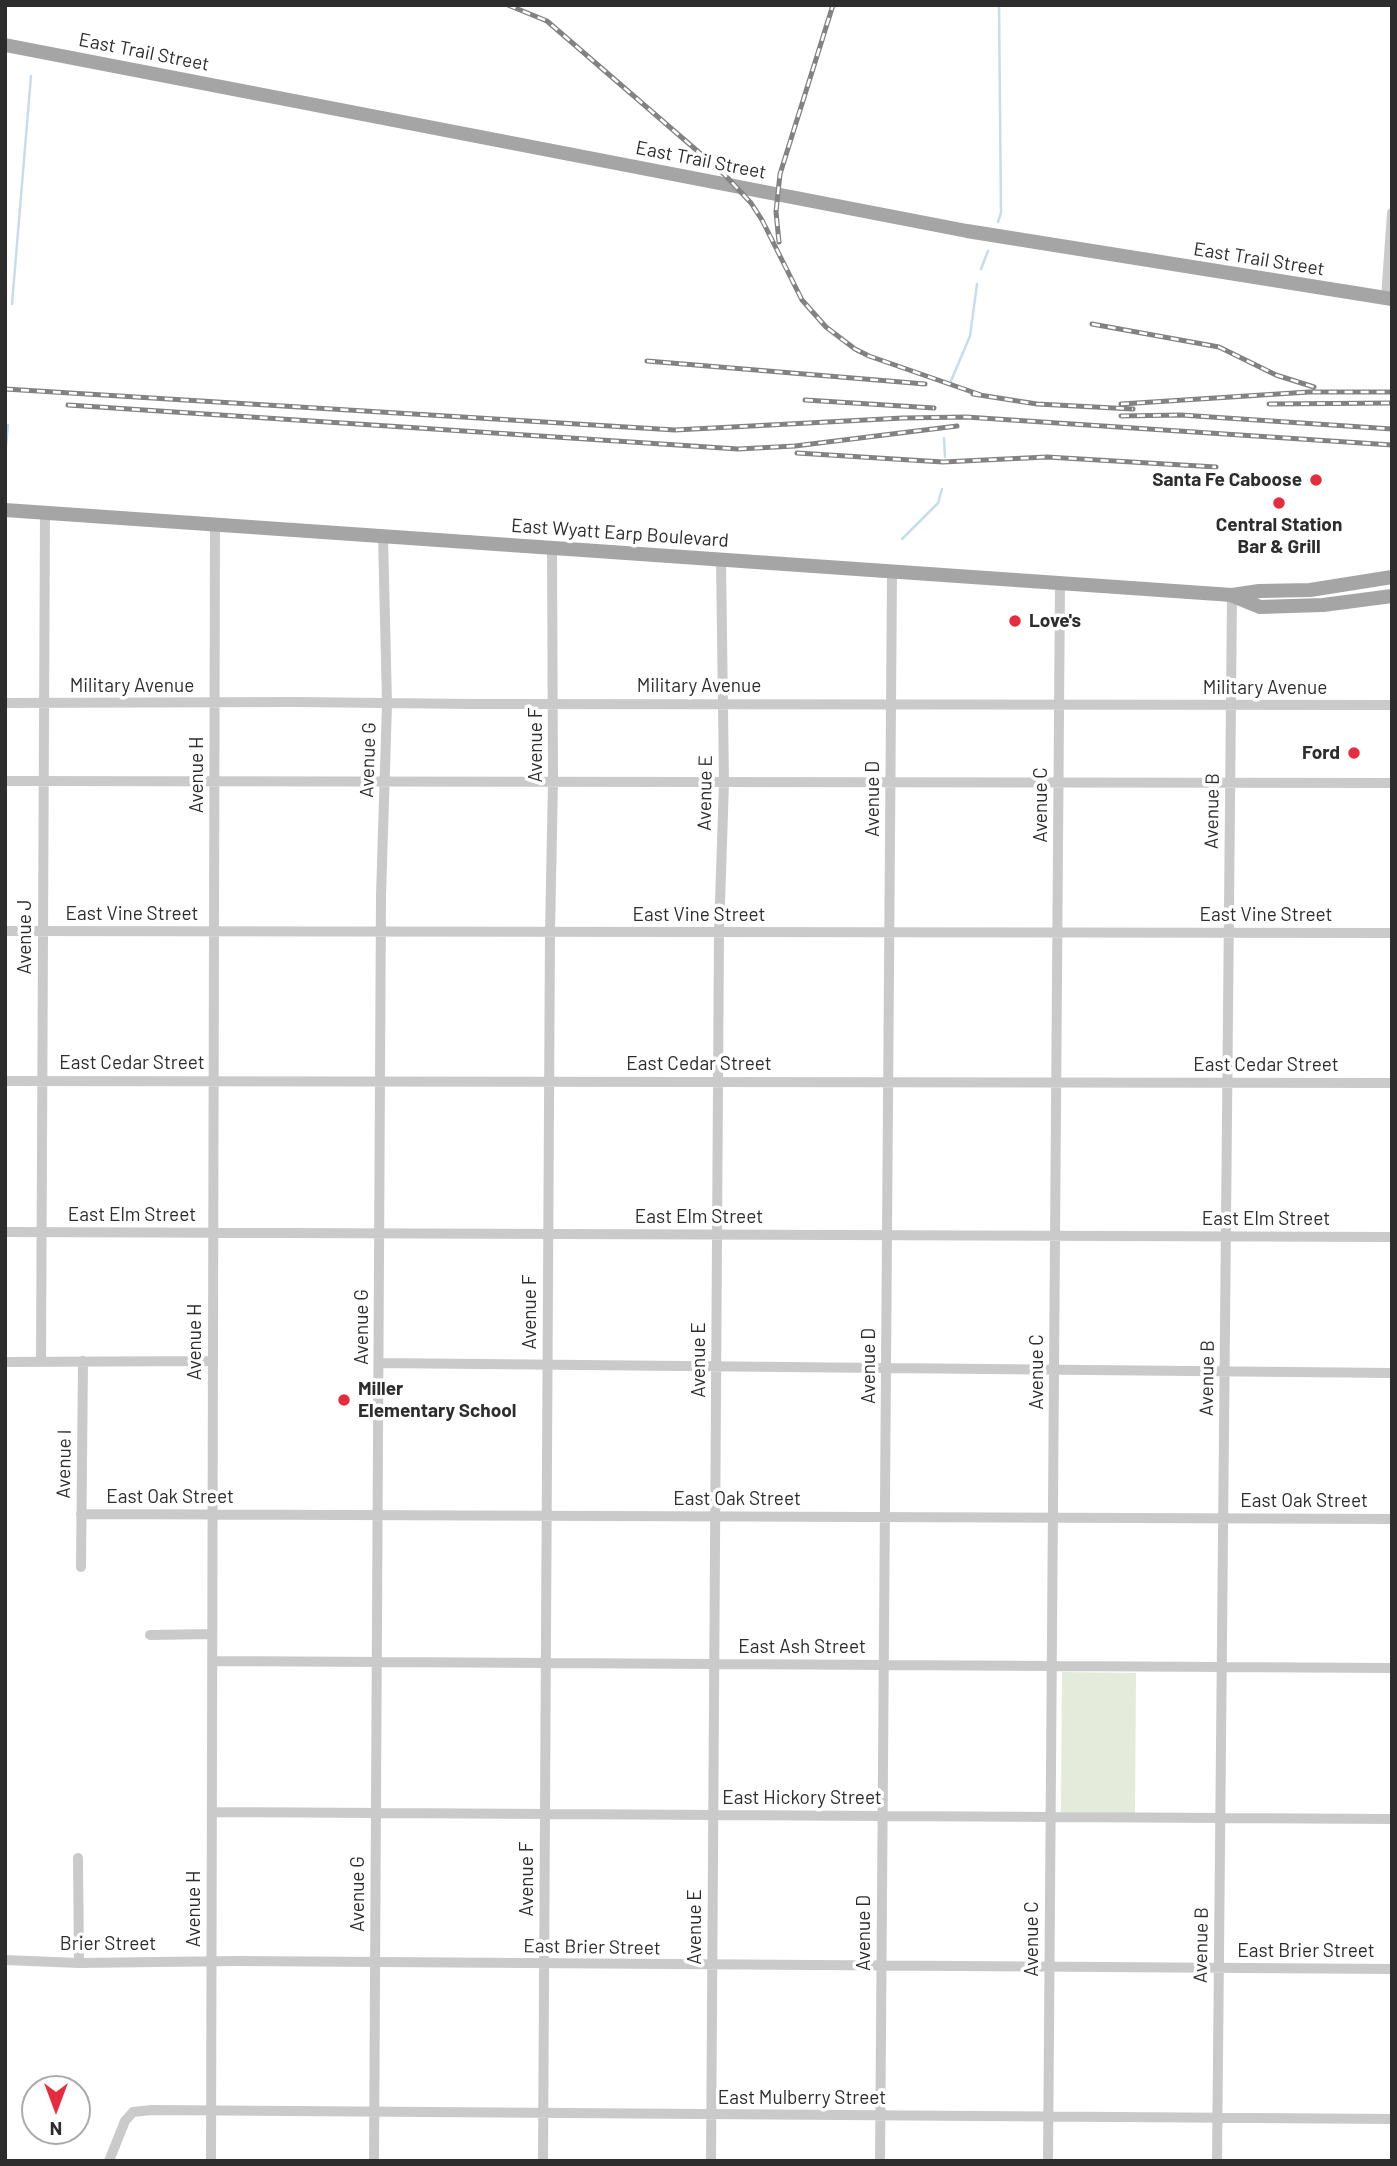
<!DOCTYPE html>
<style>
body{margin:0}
#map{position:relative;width:1397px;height:2166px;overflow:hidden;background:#fff;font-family:Barlow,sans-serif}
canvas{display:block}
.frame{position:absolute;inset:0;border:7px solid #2d2d2d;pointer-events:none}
.north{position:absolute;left:21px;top:2075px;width:70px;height:70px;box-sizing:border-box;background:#fff;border:2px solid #ababab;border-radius:50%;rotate:180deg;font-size:19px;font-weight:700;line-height:28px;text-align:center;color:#2d2d2d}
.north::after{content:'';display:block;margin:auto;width:24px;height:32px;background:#e62d3f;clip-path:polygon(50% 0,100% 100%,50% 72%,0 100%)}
</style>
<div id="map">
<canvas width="1397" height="2166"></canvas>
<div class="frame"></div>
<div class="north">N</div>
</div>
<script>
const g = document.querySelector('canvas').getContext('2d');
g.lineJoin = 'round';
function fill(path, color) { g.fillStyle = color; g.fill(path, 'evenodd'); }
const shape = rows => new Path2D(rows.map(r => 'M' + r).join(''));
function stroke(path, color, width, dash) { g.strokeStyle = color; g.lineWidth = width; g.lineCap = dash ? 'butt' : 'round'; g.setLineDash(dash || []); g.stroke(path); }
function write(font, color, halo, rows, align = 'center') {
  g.font = font + ' Barlow,sans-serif'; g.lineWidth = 7; g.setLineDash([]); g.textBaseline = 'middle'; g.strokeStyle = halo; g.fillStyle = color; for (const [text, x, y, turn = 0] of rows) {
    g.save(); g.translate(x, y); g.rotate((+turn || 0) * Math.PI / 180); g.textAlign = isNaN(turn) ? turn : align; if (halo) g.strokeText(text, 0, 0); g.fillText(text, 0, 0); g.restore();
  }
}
const green = shape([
 [1062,1672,1136,1673,1135,1813,1061,1812]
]);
const stream = shape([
 [998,222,1001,213,999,5],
 [981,269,988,251],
 [12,304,31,76],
 [951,381,970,336,977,284],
 [944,438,945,457],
 [5,456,8,425],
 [902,539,938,503,942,489]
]);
const minor = shape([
 [1386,298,1392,213],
 [5,703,295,702,473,704,1392,705],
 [5,781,1392,783],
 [5,931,1392,933],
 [5,1081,1392,1083],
 [5,1232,1392,1237],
 [5,1362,213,1361],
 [41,1362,45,512],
 [379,1363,1392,1373],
 [81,1514,1392,1519],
 [81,1567,83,1361],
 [150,1635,212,1634],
 [212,1661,1392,1668],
 [212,1812,1392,1819],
 [78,1858,79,1963],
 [5,1960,79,1963,236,1961,1392,1969],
 [109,2161,125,2121,133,2112,152,2110,1392,2119],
 [211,2161,215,524],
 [374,2161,381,896,387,704,383,536],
 [543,2161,550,932,553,781,552,548],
 [711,2161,719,932,724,783,721,560],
 [880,2161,892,572],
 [1048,2161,1060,583],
 [1217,2161,1232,595]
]);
const major = shape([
 [5,45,967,231,1392,299],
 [5,510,1232,595,1259,591,1310,590,1392,577],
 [1233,596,1260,607,1323,605,1392,596]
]);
const rail = shape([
 [508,5,547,21,724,174,751,203,762,220,802,300,826,327,855,349,869,356,981,395],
 [779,242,776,212,780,174,833,5],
 [1092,324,1219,347,1276,375,1314,387],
 [647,361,925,384],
 [5,389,675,430,903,418,966,417,1392,445],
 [973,394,1037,404,1133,409],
 [805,400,934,408],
 [1121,404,1309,392,1392,392],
 [1269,404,1392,403],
 [68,405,738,449,795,446,957,426],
 [1121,416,1181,415,1392,429],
 [797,453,943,462,1047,457,1216,467]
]);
const markers = [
 [1316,480,7,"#e62d3f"],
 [1279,503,7,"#e62d3f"],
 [1015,621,7,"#e62d3f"],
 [1354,753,7,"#e62d3f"],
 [344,1400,7,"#e62d3f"]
];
const streetNames = [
 ["East Trail Street",144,52,11],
 ["East Trail Street",701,160,11],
 ["East Trail Street",1259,259,9],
 ["East Wyatt Earp Boulevard",620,533,4],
 ["Military Avenue",132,686],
 ["Military Avenue",699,686],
 ["Military Avenue",1265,688],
 ["Avenue F",536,745,-90],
 ["Avenue G",368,760,-88],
 ["Avenue H",197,775,-90],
 ["Avenue E",705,793,-89],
 ["Avenue D",873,799,-90],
 ["Avenue C",1041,805,-90],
 ["Avenue B",1212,811,-89],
 ["East Vine Street",132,914],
 ["East Vine Street",699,915],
 ["East Vine Street",1266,915],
 ["Avenue J",25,937,-90],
 ["East Cedar Street",132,1063],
 ["East Cedar Street",699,1064],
 ["East Cedar Street",1266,1065],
 ["East Elm Street",132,1215],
 ["East Elm Street",699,1217],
 ["East Elm Street",1266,1219],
 ["Avenue F",530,1312,-90],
 ["Avenue G",362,1327,-90],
 ["Avenue H",195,1342,-90],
 ["Avenue E",699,1360,-90],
 ["Avenue D",869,1366,-90],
 ["Avenue C",1037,1372,-90],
 ["Avenue B",1207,1378,-89],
 ["Avenue I",64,1464,-89],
 ["East Oak Street",170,1497],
 ["East Oak Street",737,1499],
 ["East Oak Street",1304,1501],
 ["East Ash Street",802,1647],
 ["East Hickory Street",802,1798],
 ["Avenue F",527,1879,-90],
 ["Avenue G",358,1894,-90],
 ["Avenue H",194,1909,-90],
 ["Avenue E",695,1927,-90],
 ["Avenue D",864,1933,-90],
 ["Avenue C",1032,1939,-90],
 ["Brier Street",108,1944],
 ["Avenue B",1201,1945,-89],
 ["East Brier Street",592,1947,1],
 ["East Brier Street",1306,1951],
 ["East Mulberry Street",802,2098]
];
const poiNames = [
 ["Santa Fe Caboose",1302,480],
 ["Central Station",1279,525,"center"],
 ["Bar & Grill",1279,547,"center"],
 ["Love's",1029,621,"left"],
 ["Ford",1340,753],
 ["Miller",358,1389,"left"],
 ["Elementary School",358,1411,"left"]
];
fill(green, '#e4ebda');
stroke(stream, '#c6deeb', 2.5);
stroke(minor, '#cacaca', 10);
stroke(major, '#a5a5a5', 14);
stroke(rail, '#828282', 5);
stroke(rail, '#fff', 2.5, [8]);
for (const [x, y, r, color] of markers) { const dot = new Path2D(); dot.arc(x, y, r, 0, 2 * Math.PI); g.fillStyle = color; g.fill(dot); stroke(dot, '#fff', 2.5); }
write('19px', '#2d2d2d', '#fff', streetNames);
write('bold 19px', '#2d2d2d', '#fff', poiNames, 'right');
</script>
